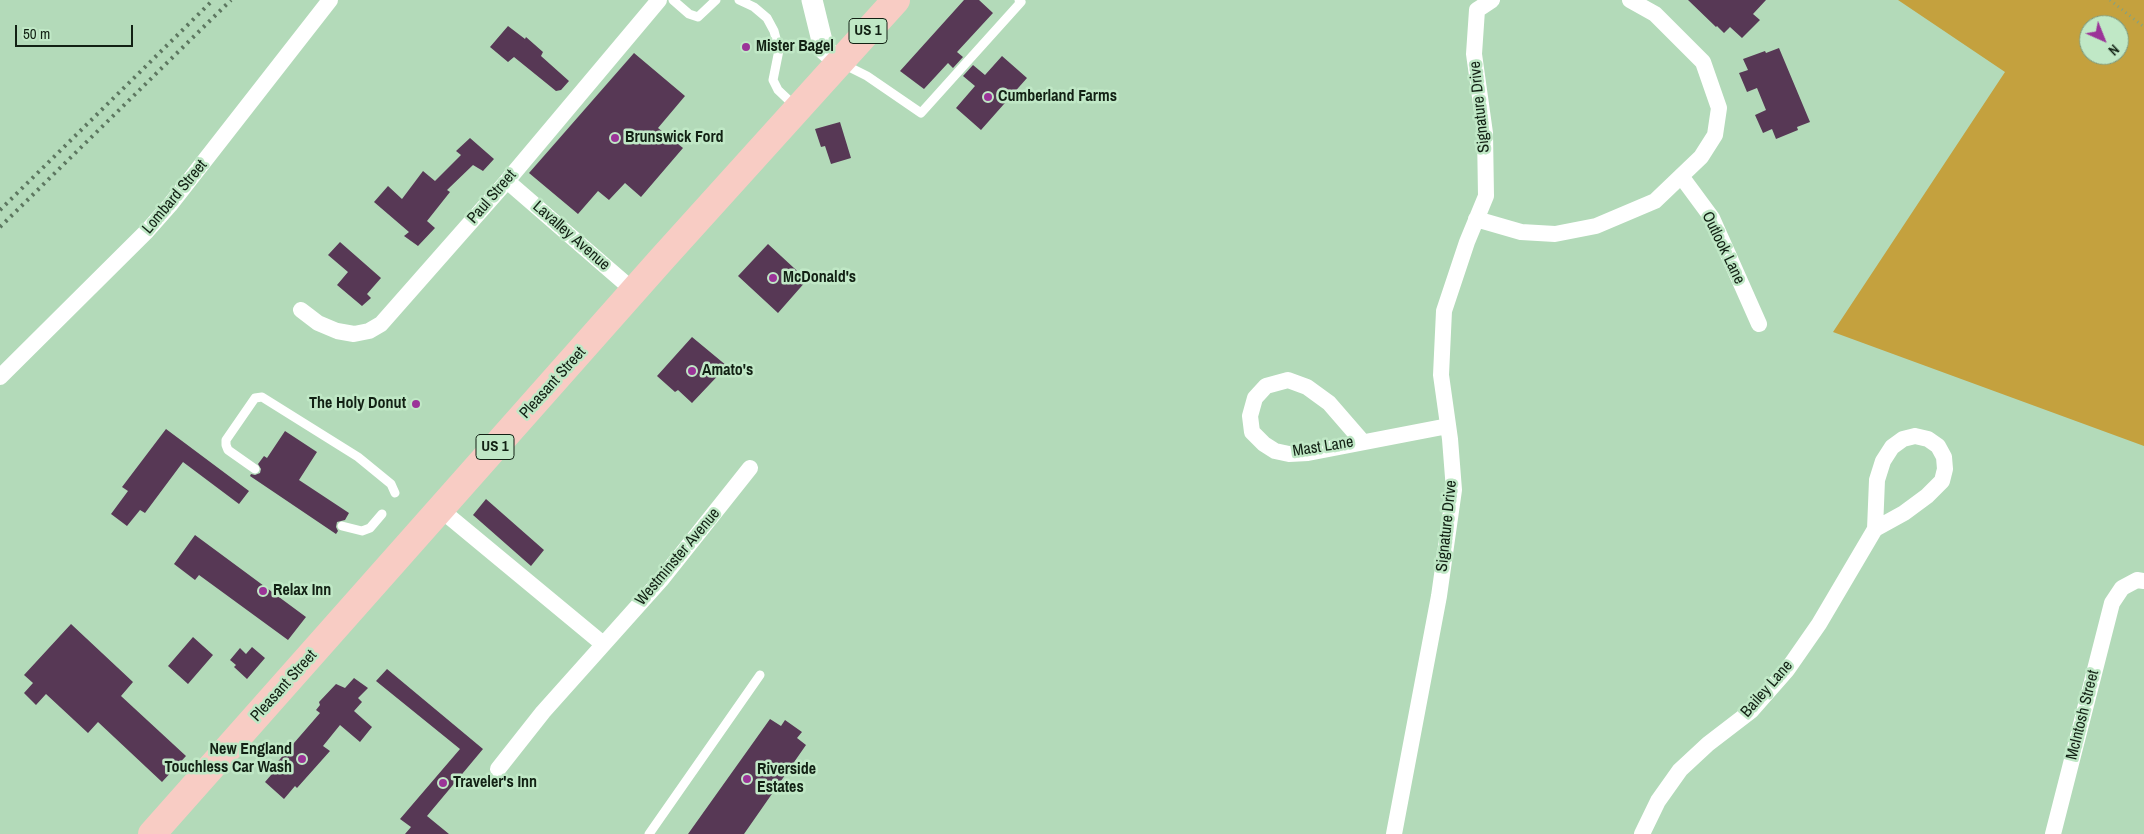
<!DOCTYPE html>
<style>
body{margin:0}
#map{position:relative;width:2144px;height:834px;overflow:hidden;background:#b3dab9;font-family:"Archivo Narrow",sans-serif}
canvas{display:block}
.north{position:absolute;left:2079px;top:15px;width:50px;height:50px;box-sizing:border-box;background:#c0e8c6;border:1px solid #7a987f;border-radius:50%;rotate:136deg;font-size:14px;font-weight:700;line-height:20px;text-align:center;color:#122114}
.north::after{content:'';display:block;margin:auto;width:18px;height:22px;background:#9b3498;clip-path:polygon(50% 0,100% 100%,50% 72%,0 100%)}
.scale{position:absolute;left:15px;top:25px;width:118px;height:22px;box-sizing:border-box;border:2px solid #122114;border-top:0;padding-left:6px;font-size:15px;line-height:18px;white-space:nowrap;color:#122114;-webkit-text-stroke:4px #c0e8c6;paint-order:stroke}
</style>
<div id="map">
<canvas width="2144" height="834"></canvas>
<div class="north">N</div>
<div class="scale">50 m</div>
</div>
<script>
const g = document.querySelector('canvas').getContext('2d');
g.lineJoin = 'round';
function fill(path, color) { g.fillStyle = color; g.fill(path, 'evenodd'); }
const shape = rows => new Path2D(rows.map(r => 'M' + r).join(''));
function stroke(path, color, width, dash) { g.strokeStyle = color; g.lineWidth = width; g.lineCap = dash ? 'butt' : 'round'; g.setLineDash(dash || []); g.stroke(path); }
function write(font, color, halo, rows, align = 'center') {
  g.font = font + ' "Archivo Narrow",sans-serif'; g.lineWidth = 5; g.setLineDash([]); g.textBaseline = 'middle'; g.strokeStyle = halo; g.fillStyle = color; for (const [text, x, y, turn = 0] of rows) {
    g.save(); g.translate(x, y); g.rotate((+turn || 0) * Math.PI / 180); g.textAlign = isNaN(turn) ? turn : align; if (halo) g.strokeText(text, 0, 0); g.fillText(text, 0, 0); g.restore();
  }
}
const green = shape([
 [1898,0,2144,0,2144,446,1833,332,2005,72],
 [2089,25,2119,25,2119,55,2089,55]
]);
const building = shape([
 [964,0,979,0,993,13,957,52,963,57,953,68,948,63,924,89,900,71],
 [1688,0,1766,0,1753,14,1760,20,1742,38,1730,27,1724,33,1717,26,1716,27],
 [508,26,525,39,526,37,543,52,541,56,569,81,561,90,556,91,514,57,508,62,490,47],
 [1779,48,1810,122,1797,127,1798,130,1776,139,1772,129,1763,133,1755,115,1766,110,1757,88,1747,92,1739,73,1748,70,1743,59,1765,51,1766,53],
 [634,53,685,96,658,128,683,148,641,197,625,183,609,200,598,191,578,214,529,173],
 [1002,56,1027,78,981,130,956,108,975,86,963,76,973,65,985,75],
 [840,122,851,158,831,164,825,146,821,147,815,129],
 [470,138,494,159,483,171,473,165,447,190,450,192,427,221,435,228,418,246,404,236,409,232,374,202,388,186,402,199,423,171,435,181,461,155,456,151],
 [340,242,381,278,367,294,371,298,362,306,337,285,348,272,328,255],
 [768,244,807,280,778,313,738,276],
 [692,337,727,366,692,403,678,390,675,392,657,376],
 [166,429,249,491,239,504,183,462,145,513,140,510,127,526,111,514,128,491,122,487],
 [285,431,317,452,299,480,349,513,345,520,337,522,336,527,338,531,336,534,250,476,251,474,255,475,260,473,261,469,258,464,264,456,267,458],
 [486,499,544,550,531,566,473,515],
 [195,535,306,617,288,640,199,575,195,580,174,564],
 [71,624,133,682,121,696,186,756,162,782,98,722,88,733,46,694,36,705,24,693,33,683,24,675],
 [193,637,213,655,188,684,168,666],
 [252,647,265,658,247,679,234,667,236,665,230,660,240,648,246,654],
 [387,669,483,749,427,816,449,834,405,834,411,827,400,819,460,749,376,681],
 [354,678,368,688,358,698,362,702,354,711,372,727,360,742,340,725,323,746,330,751,297,788,295,786,284,799,265,782,277,768,274,766,320,713,316,710,320,705,319,702,336,684,345,688],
 [770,719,781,726,785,720,802,732,797,738,806,745,744,834,688,834]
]);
const path = shape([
 [2110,0,2144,27]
]);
const service = shape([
 [673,0,689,14,698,17,716,0],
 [739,0,754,7,767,18,774,31,779,50,773,80,778,90,796,107],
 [843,64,867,76,921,113,1021,2,1019,0],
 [255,469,228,450,226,445,226,440,255,398,262,397,358,457,391,484,395,493],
 [342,526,362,531,370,528,382,514],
 [649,834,760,675]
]);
const minor = shape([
 [1681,176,1712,218,1759,324],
 [507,181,634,291],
 [1476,219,1521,232,1555,234,1596,226,1655,201,1701,157,1715,135,1719,108,1703,62,1655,14,1630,0],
 [301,310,318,323,337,331,354,334,369,331,381,324,507,181,659,0],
 [0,377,147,231,170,205,330,0],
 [1915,436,1928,439,1938,446,1944,457,1945,469,1942,481,1927,496,1904,513,1875,529,1877,480,1883,461,1892,447,1903,439,1915,436],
 [1362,441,1329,403,1307,387,1288,380,1266,386,1255,398,1250,416,1252,432,1264,444,1275,451,1289,454,1308,453,1448,426],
 [440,509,603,644],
 [498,769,543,712,661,580,750,468],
 [1394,834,1439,596,1454,490,1450,439,1441,375,1444,311,1467,242,1486,196,1485,133,1474,54,1477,10,1492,0],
 [1642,834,1658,801,1680,770,1708,744,1751,711,1787,670,1819,624,1875,529],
 [2053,834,2112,603,2122,588,2137,580,2144,581]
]);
const tertiary = shape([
 [812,0,824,49,840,63]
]);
const trunk = shape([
 [152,834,661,260,896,0]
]);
const rail = shape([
 [0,210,213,0],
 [0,227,231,0]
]);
const markers = [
 [746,47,5,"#9b3498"],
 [988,97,5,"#9b3498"],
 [615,138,5,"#9b3498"],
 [773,278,5,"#9b3498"],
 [692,371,5,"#9b3498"],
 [416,404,5,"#9b3498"],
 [263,591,5,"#9b3498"],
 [302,759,5,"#9b3498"],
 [747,779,5,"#9b3498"],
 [443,783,5,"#9b3498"]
];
const shields = [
 [868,31,38],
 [495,447,38]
];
const shieldNames = [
 ["US 1",868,31],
 ["US 1",495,447]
];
const poiNames = [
 ["Mister Bagel",756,47],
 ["Cumberland Farms",998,97],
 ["Brunswick Ford",625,138],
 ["McDonald's",783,278],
 ["Amato's",702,371],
 ["The Holy Donut",406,404,"right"],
 ["Relax Inn",273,591],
 ["New England",292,750,"right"],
 ["Touchless Car Wash",292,768,"right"],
 ["Riverside",757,770],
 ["Estates",757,788],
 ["Traveler's Inn",453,783]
];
const streetNames = [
 ["Signature Drive",1480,107,-96],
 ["Lombard Street",175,197,-50],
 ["Paul Street",492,197,-49],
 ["Lavalley Avenue",571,236,41],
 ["Outlook Lane",1723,248,64],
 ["Pleasant Street",553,383,-48],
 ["Mast Lane",1323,447,-9],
 ["Signature Drive",1447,526,-84],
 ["Westminster Avenue",678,557,-50],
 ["Pleasant Street",284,686,-48],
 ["Bailey Lane",1767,689,-49],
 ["McIntosh Street",2083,715,-76]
];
fill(green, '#c4a13e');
fill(building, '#573855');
stroke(path, '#81a186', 3, [1, 4]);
stroke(service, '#fff', 9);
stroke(minor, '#fff', 16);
stroke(tertiary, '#fff', 21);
stroke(trunk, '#f8ccc4', 28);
stroke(rail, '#5d7760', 4, [2.5, 5]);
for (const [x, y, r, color] of markers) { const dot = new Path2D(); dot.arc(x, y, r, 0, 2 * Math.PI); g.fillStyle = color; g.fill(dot); stroke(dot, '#c0e8c6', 2); }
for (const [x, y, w] of shields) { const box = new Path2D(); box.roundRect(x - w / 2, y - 12.5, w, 25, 4); g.fillStyle = '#c0e8c6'; g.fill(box); stroke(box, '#122114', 1); }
write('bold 15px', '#122114', null, shieldNames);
write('bold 16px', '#122114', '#c0e8c6', poiNames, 'left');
write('16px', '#122114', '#c0e8c6', streetNames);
</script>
